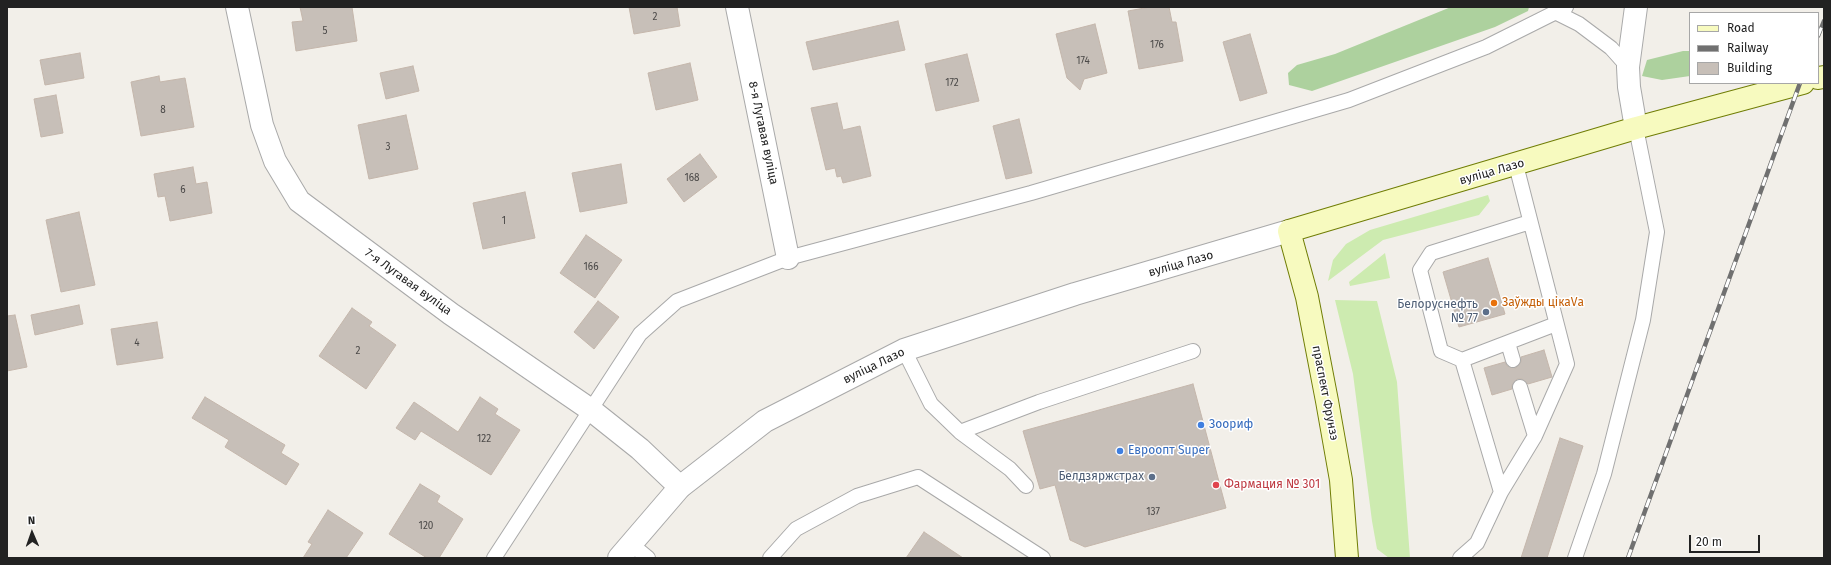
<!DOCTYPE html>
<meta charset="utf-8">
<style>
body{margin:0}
#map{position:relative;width:1831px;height:565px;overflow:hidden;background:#f2efe9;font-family:"Fira Sans",sans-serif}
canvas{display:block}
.frame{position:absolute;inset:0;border:8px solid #222;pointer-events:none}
.legend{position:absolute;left:1689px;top:12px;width:130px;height:72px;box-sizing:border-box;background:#fff;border:1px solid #a7a7a7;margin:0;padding:5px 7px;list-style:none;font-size:12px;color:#222}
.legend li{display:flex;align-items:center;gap:8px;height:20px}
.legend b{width:20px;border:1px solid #a7a7a7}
.north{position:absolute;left:12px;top:513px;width:40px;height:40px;-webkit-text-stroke:3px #fff;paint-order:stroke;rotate:358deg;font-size:11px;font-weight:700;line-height:16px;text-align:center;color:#222}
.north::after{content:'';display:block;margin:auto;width:14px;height:18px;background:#222;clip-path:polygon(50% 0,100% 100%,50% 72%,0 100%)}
.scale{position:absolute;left:1689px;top:535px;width:71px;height:18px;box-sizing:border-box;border:2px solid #222;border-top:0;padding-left:5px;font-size:12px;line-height:14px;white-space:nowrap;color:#222;-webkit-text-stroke:3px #fff;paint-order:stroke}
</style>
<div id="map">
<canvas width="1831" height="565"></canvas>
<div class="frame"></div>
<ul class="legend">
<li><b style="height:5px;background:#f7fabf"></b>Road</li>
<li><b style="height:5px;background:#707070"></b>Railway</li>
<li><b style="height:11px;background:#c7bfb8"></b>Building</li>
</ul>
<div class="north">N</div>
<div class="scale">20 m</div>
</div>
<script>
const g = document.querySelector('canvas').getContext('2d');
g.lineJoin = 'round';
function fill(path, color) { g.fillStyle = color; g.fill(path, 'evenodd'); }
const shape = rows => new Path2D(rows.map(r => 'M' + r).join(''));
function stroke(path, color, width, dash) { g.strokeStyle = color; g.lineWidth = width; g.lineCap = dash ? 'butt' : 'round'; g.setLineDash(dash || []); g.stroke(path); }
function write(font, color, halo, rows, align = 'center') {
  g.font = font + ' "Fira Sans",sans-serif'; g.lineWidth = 3; g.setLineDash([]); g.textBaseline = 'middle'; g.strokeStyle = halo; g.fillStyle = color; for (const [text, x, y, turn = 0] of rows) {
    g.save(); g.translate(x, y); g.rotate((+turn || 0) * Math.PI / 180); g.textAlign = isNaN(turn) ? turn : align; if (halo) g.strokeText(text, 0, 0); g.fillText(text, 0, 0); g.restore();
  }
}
const grass = shape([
 [1488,195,1490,201,1479,215,1383,240,1328,281,1333,260,1346,244,1370,230],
 [1385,253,1390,278,1350,286,1349,282],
 [1335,300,1377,301,1397,382,1410,558,1389,558,1377,549,1372,521,1353,374]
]);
const forest = shape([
 [1451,7,1529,7,1528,11,1495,27,1312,91,1289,85,1288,73,1297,65,1335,54],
 [1683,51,1690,51,1690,76,1662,80,1642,76,1647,60]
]);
const building = shape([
 [300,7,352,7,357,41,296,51,292,22,303,21,300,7],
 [629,7,677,7,680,26,634,34,629,7],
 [1150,7,1169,7,1172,22,1176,22,1183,61,1139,69,1128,11,1150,7],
 [898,21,905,50,813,70,806,42,898,21],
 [1095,24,1107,73,1084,79,1080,90,1067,78,1056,34,1095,24],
 [1250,34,1267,93,1240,101,1223,42,1250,34],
 [80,53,84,78,45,85,40,60,80,53],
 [967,54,979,101,936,111,925,64,967,54],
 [690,63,698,100,656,110,648,73,690,63],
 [413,66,419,91,386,99,380,73,413,66],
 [159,76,160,82,185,78,194,127,141,136,131,82,159,76],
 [56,95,63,133,41,137,34,99,56,95],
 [837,103,843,130,860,126,871,176,843,183,841,176,837,177,835,168,826,170,811,108,837,103],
 [406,115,418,169,369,179,358,125,406,115],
 [1019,119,1032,173,1006,179,993,126,1019,119],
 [700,154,717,177,684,202,667,179,700,154],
 [621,164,627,203,580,212,572,173,621,164],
 [193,167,196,184,207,182,212,213,170,221,165,196,158,197,154,174,193,167],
 [525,192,535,238,483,249,473,203,525,192],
 [79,212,95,285,61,292,46,220,79,212],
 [586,235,622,260,595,298,560,273,586,235],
 [1488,258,1505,314,1459,327,1443,272,1488,258],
 [598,301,619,317,594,349,574,332,598,301],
 [79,305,83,324,35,335,31,315,79,305],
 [352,308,372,322,369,326,396,345,366,389,319,356,352,308],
 [15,315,27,367,7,371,7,316,15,315],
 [157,322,163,358,117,365,111,329,157,322],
 [1544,350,1552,377,1528,384,1522,379,1517,379,1512,385,1512,389,1492,395,1484,368,1505,362,1507,366,1516,368,1521,362,1521,357,1544,350],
 [1193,384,1226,508,1085,547,1070,540,1055,485,1040,489,1023,431,1193,384],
 [205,397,285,445,281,453,299,464,286,485,225,447,229,440,192,418,205,397],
 [480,397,498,409,495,414,520,430,491,475,421,431,415,440,396,428,414,402,458,432,480,397],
 [1560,438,1583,446,1547,558,1521,558,1560,438],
 [420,484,440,496,437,502,463,519,439,558,427,558,389,534,420,484],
 [328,510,363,533,346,558,303,558,312,544,308,542,328,510],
 [924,532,963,558,906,558,924,532]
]);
const service = shape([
 [1557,13,1579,24,1611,48,1628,67],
 [1508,343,1513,360],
 [904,350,931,404,960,432,1039,402,1193,351],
 [1462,360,1441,351,1420,270,1431,253,1530,222],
 [1520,387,1535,436],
 [960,432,1010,469,1026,486],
 [1501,492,1462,360,1556,324],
 [631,544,648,558],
 [494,558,640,334,677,301,788,258,1031,193,1349,100,1486,47,1566,7],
 [770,558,796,529,857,496,918,477,1043,558],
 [1460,558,1477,543,1501,492,1535,436,1567,364,1516,165],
 [1575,558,1604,474,1643,320,1657,232,1636,128]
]);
const minor = shape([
 [237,7,262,125,275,161,299,201,451,314,591,410,640,449,680,487],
 [737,7,788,258],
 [1636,7,1628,67,1629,87,1636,128]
]);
const tertiary = shape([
 [619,558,680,487,765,421,904,350,1075,294,1289,231]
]);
const secondary = shape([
 [1818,78,1824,77],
 [1347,558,1341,480,1327,401,1307,297,1289,231,1636,128,1803,83]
]);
const rail = shape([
 [1818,36,1824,21],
 [1628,558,1800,83]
]);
const markers = [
 [1494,303,4,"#e8710a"],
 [1486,312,4,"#5c6f8a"],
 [1201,425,4,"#3f7fe0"],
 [1120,451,4,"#3f7fe0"],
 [1152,477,4,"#5c6f8a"],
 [1216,485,4,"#e0444e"]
];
const numberNames = [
 ["2",655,17],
 ["5",325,31],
 ["176",1157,45],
 ["174",1083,61],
 ["172",952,83],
 ["8",163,110],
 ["3",388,147],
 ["168",692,178],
 ["6",183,190],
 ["1",504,221],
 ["166",591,267],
 ["4",137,343],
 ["2",358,351],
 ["122",484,439],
 ["137",1153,512],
 ["120",426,526]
];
const streetNames = [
 ["8-я Лугавая вуліца",763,133,78],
 ["вуліца Лазо",1492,172,-16],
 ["вуліца Лазо",1181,264,-16],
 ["7-я Лугавая вуліца",408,282,36],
 ["вуліца Лазо",874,366,-26],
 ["праспект Фрунзэ",1325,393,79]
];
const foodNames = [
 ["Заўжды цікаVа",1502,303]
];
const serviceNames = [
 ["Белоруснефть",1478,305],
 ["№ 77",1478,319],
 ["Белдзяржстрах",1144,477]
];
const shopNames = [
 ["Зоориф",1209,425],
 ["Евроопт Super",1128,451]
];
const healthNames = [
 ["Фармация № 301",1224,485]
];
fill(grass, '#cdebb0');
fill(forest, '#add19e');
fill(building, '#c7bfb8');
stroke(building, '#c4b6ab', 1);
stroke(service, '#a9a9a9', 16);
stroke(minor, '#a9a9a9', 24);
stroke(tertiary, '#a9a9a9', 24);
stroke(secondary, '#707d05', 24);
stroke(service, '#fff', 14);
stroke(minor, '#fff', 22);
stroke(tertiary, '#fff', 22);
stroke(secondary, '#f7fabf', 22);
stroke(rail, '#707070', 4.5);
stroke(rail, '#fff', 3, [9]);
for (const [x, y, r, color] of markers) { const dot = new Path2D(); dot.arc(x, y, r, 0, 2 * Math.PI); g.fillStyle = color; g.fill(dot); stroke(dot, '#fff', 1.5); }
write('10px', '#4b4948', null, numberNames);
write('12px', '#222', '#fff', streetNames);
write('12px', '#c56008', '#fff', foodNames, 'left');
write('12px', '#4e5e75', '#fff', serviceNames, 'right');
write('12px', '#366cbe', '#fff', shopNames, 'left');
write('12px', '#be3a42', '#fff', healthNames, 'left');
</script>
